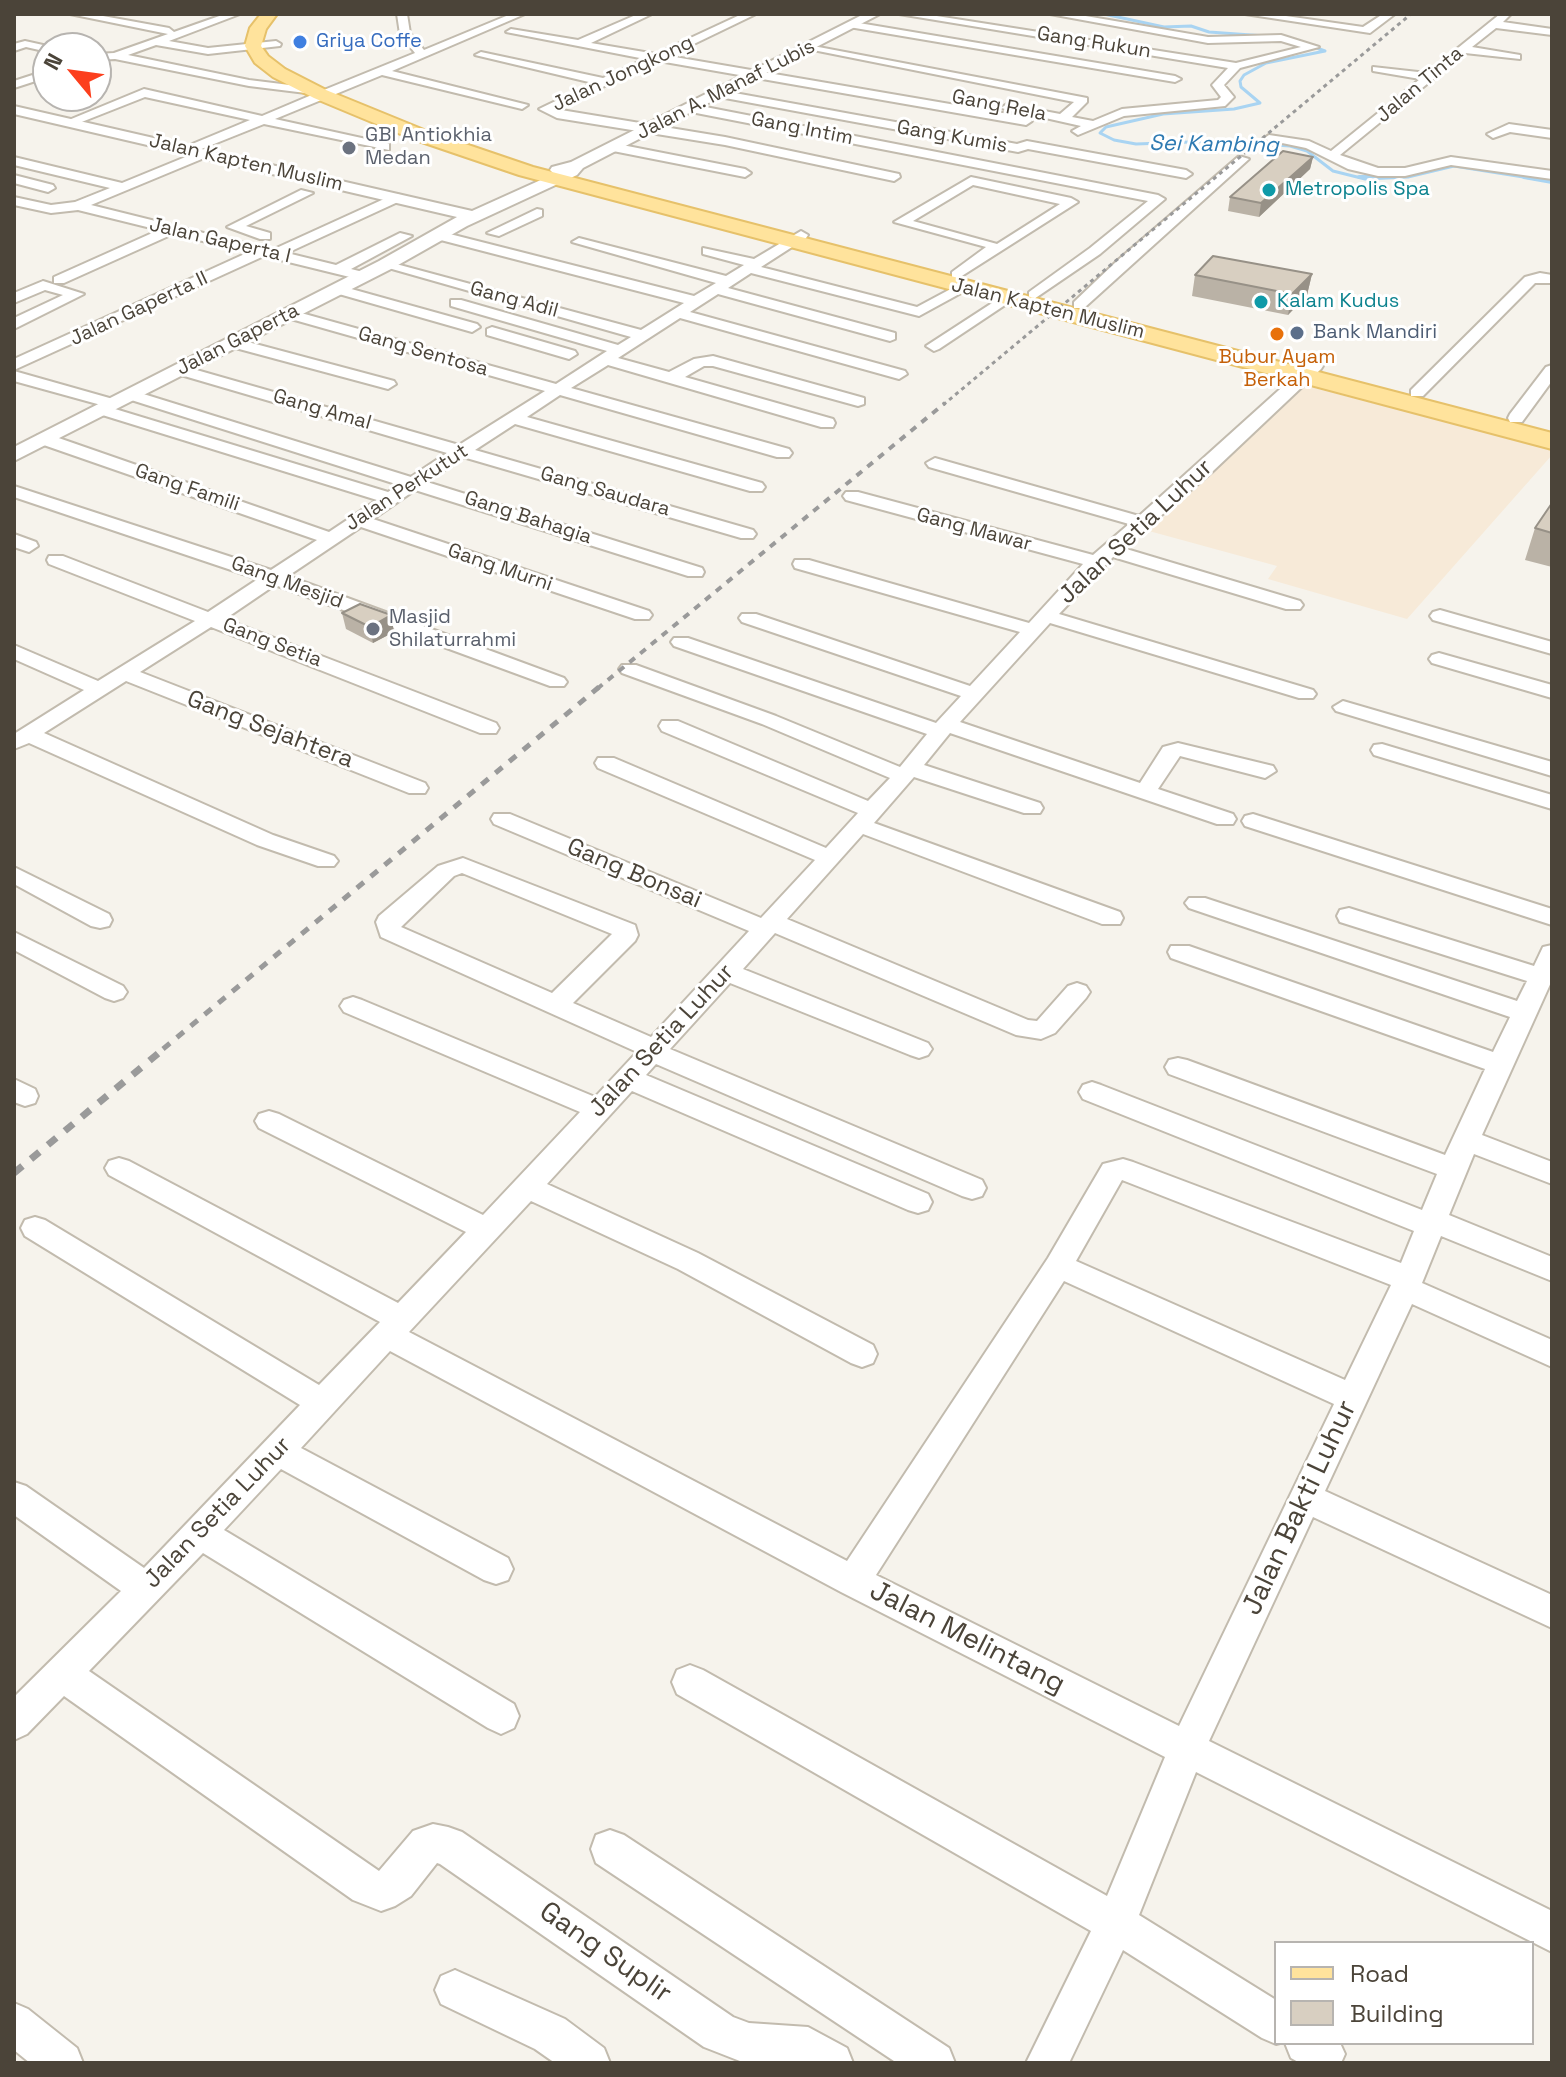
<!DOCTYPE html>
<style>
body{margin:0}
#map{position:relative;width:1566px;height:2077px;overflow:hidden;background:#f6f3ec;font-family:"Space Grotesk",sans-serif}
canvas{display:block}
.frame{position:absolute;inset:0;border:16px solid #4b4439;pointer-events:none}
.legend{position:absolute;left:1274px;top:1941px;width:260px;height:104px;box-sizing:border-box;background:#fff;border:2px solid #b7b4b0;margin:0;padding:10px 14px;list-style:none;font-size:24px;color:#4b4439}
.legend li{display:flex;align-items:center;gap:16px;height:40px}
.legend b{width:40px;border:2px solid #b7b4b0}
.north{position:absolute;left:32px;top:32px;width:80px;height:80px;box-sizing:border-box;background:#fff;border:2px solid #b7b4b0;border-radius:50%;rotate:299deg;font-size:22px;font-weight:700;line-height:32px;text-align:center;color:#4b4439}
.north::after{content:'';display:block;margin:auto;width:28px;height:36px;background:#fc3f1d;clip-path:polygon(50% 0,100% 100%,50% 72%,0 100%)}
</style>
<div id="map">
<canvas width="1566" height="2077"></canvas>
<div class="frame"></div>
<ul class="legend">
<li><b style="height:10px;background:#ffe39c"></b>Road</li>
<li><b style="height:22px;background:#d8cfc1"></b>Building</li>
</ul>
<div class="north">N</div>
</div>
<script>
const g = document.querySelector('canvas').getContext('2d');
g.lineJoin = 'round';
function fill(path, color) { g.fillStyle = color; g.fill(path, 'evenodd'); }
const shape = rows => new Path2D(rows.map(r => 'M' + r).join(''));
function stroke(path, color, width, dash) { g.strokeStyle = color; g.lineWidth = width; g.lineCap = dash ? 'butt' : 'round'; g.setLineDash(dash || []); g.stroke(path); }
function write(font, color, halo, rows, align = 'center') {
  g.font = font + ' "Space Grotesk",sans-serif'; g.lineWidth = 6; g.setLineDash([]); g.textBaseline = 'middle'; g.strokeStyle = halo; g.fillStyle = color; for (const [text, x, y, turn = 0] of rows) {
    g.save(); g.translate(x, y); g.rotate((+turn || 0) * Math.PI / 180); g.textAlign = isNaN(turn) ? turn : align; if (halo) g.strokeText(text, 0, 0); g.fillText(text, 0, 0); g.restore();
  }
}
const commercial = shape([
 [1306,386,1552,449,1552,455,1407,619,1268,579,1277,566,1149,531]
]);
const streamFar1 = shape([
 [1104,14,1164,27,1191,26,1209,32,1279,37],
 [1295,40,1325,51,1266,63,1244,75,1240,81,1241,87,1260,103,1234,109,1163,114,1106,127,1100,133,1114,140,1136,144,1217,141,1290,146,1307,151,1333,171,1365,179,1408,177,1454,166,1536,179]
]);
const stream = shape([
 [1359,177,1400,177],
 [1524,177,1552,182]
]);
const minor = shape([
 [70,14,92,14,169,28,174,32,225,14,240,14,169,41,208,48,276,41,281,44,280,46,208,54,156,45,128,55,249,80,314,88,319,92,415,53,400,34,397,14,407,14,410,33,424,50,511,14,525,14,392,71,528,105,522,109,382,75,275,119,389,144,389,150,264,124,189,154,185,153,185,147,250,120,145,97,74,125,64,122,144,89,262,116,314,94,249,86,115,59,96,60,96,54,114,53,168,34,70,14],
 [638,14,652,14,591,43,656,54,742,14,756,14,669,56,1026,117,1032,121,1026,125,659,61,555,109,725,137,899,174,900,177,894,181,725,145,557,118,539,109,593,83,475,55,481,52,603,78,645,59,506,32,511,29,578,40,638,14],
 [899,14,924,14,1236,63,1301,47,1281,41,1208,43,1050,14,1074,14,1208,37,1281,35,1319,47,1240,68,1224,85,1234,97,1225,106,1124,116,1078,135,1072,131,1081,126,1001,108,1007,104,1060,114,1074,102,803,48,808,45,1087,98,1087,102,1072,117,1093,121,1122,109,1218,100,1221,97,1212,85,1228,68,899,14],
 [1245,14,1272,14,1363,27,1383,14,1395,14,1370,33,1245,14],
 [1500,14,1511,14,1503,22,1552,29,1552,35,1496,28,1472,47,1520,55,1520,59,1465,53,1340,155,1378,168,1405,168,1451,157,1552,171,1552,179,1451,165,1405,176,1378,176,1348,169,1306,148,1263,139,1269,135,1309,141,1331,151,1420,79,1373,71,1373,67,1427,73,1500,14],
 [853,22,1175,76,1181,79,1175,82,849,27,848,25,853,22],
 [25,41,52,47,53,48,48,48,48,52,26,47,14,51,14,44,25,41],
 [48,70,48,77,14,88,14,81,48,70],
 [718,90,1017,144,1027,141,1186,170,1192,174,1186,178,1028,149,1018,152,714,96,712,94,718,90],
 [690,104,1158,195,1165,199,1100,254,1034,299,1029,298,1029,292,1090,248,1148,201,686,111,684,108,690,104],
 [1509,124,1552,130,1552,138,1510,132,1493,138,1487,134,1509,124],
 [612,143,745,169,751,173,745,177,608,150,606,147,612,143],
 [205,149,211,153,209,156,91,205,272,250,395,194,400,195,400,201,287,253,336,265,400,233,412,236,351,269,367,273,369,276,362,280,264,256,14,370,14,359,249,252,173,234,64,283,54,283,54,277,159,230,78,210,51,213,14,205,14,197,51,205,75,202,110,188,14,165,14,157,122,183,205,149],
 [1239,156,1249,159,1084,308,1074,308,1074,302,1118,260,1239,156],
 [14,175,53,185,55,188,48,192,14,183,14,175],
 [971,177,1071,198,1078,202,957,279,952,278,952,272,986,247,894,222,971,177],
 [973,185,1060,204,997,244,913,221,973,185],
 [301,190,313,193,246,226,270,233,270,239,260,239,227,227,301,190],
 [537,209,542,210,542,216,499,236,487,233,537,209],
 [438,231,694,296,716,283,572,242,579,238,726,276,744,265,703,254,703,248,754,259,801,231,808,235,806,238,761,267,917,307,960,284,970,284,972,287,919,316,751,273,728,288,895,333,895,339,890,341,718,294,690,312,905,371,907,374,899,379,680,318,618,358,669,372,694,359,713,356,864,398,864,404,858,406,713,366,704,366,685,377,833,419,835,423,833,427,821,427,608,365,571,388,789,449,792,453,789,457,777,457,560,395,527,417,762,483,765,487,762,491,750,491,515,424,475,450,753,530,756,534,753,538,741,538,463,457,427,482,702,568,704,572,702,576,688,576,415,490,373,519,649,611,652,615,649,619,635,619,361,527,288,576,564,678,567,682,564,686,550,686,275,585,225,619,496,723,499,728,496,733,480,733,211,627,140,672,425,783,428,788,425,793,409,793,126,681,44,733,273,835,334,856,338,861,334,866,318,866,257,845,29,743,14,749,14,734,84,690,14,659,14,645,98,681,195,621,49,564,47,560,49,556,63,556,208,612,258,579,14,497,14,486,271,570,317,540,38,443,36,439,38,435,50,435,329,532,377,500,96,413,94,410,101,405,14,381,14,371,120,401,122,404,115,409,388,492,399,485,125,398,123,395,125,392,137,392,411,477,447,453,174,373,172,370,174,367,186,367,459,445,545,391,284,317,284,311,294,311,556,384,607,351,451,306,451,300,461,300,618,345,631,337,378,265,385,261,641,330,684,303,433,238,433,232,438,231],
 [1540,273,1552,275,1552,283,1535,283,1423,396,1411,396,1411,390,1525,277,1540,273],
 [43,281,84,294,14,329,14,318,63,295,45,290,14,303,14,293,43,281],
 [337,285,477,324,480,327,472,332,332,292,332,286,337,285],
 [1006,294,1011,295,1011,301,939,349,934,351,926,346,1006,294],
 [492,327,575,351,577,354,569,359,487,335,487,329,492,327],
 [233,338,394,381,396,384,388,389,228,346,225,343,233,338],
 [1315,361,1323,366,1321,369,1212,472,1123,548,1300,601,1303,605,1300,609,1286,609,1113,557,1059,614,1313,690,1316,694,1313,698,1299,698,1050,623,960,722,1140,783,1163,747,1178,743,1273,766,1276,771,1265,778,1180,756,1158,789,1233,814,1236,819,1233,824,1217,824,950,733,924,765,1040,803,1043,808,1040,813,1024,813,914,777,874,823,1120,912,1123,918,1120,924,1102,924,863,834,787,919,1028,1020,1037,1021,1068,986,1077,983,1086,986,1090,992,1086,998,1055,1033,1041,1039,1016,1035,775,933,743,969,928,1043,932,1049,928,1055,919,1058,910,1055,730,983,670,1049,982,1180,986,1188,982,1196,972,1199,962,1196,656,1064,646,1075,928,1194,932,1202,928,1210,918,1213,908,1210,632,1091,547,1184,698,1253,873,1345,877,1354,873,1363,862,1367,851,1363,678,1269,531,1201,409,1332,847,1561,1048,1258,1103,1164,1123,1159,1133,1162,1401,1263,1414,1231,1083,1099,1079,1092,1083,1085,1092,1082,1101,1085,1422,1210,1437,1174,1169,1074,1165,1067,1169,1060,1178,1058,1187,1060,1445,1155,1485,1069,1171,958,1168,952,1171,946,1189,946,1493,1052,1510,1017,1189,908,1185,903,1189,898,1205,898,1517,1001,1527,981,1340,922,1337,916,1340,910,1349,908,1534,966,1543,947,1552,945,1552,980,1482,1135,1552,1162,1552,1184,1474,1154,1449,1215,1552,1257,1552,1281,1441,1236,1422,1283,1552,1340,1552,1367,1412,1304,1325,1491,1552,1595,1552,1628,1313,1517,1209,1741,1552,1911,1552,1952,1196,1772,1139,1915,1276,2000,1276,2043,1280,2043,1276,2044,1262,2038,1123,1950,1069,2063,1026,2063,1091,1931,677,1694,672,1682,677,1670,690,1665,703,1670,1107,1896,1165,1757,841,1592,390,1351,301,1448,508,1558,513,1569,508,1580,496,1584,484,1580,281,1469,224,1530,514,1704,519,1716,514,1728,501,1734,488,1728,203,1553,89,1671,379,1871,413,1831,433,1824,448,1827,462,1832,733,2017,749,2023,808,2027,847,2048,853,2063,745,2063,704,2047,440,1864,437,1863,411,1896,395,1906,381,1911,353,1900,64,1696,27,1734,14,1740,14,1697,121,1591,14,1515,14,1482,26,1486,144,1568,300,1405,25,1236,21,1228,25,1220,35,1217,45,1220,319,1385,380,1322,109,1175,105,1168,109,1161,119,1158,129,1161,398,1303,466,1232,259,1128,255,1121,259,1114,269,1111,279,1114,483,1215,580,1112,344,1012,340,1006,344,1000,353,997,362,1000,595,1097,637,1052,381,937,376,922,379,916,438,866,463,858,635,925,638,935,635,941,573,1003,651,1037,749,931,494,824,491,819,494,814,510,814,761,918,815,860,598,768,595,763,598,758,614,758,826,848,858,813,662,731,659,726,662,721,678,721,868,801,890,778,762,724,622,673,619,669,622,665,636,665,776,716,900,767,927,734,674,646,671,642,674,638,688,638,936,723,961,696,742,622,739,618,742,614,756,614,970,686,1020,632,795,568,793,564,795,560,809,560,1029,623,1083,564,846,500,843,496,846,492,858,492,1093,555,1129,524,929,467,926,463,935,458,1139,516,1309,363,1315,361],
 [462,873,612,934,552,993,401,927,454,876,462,873],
 [1122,1180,1391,1285,1345,1380,1076,1261,1122,1180],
 [1064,1281,1334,1404,1179,1726,876,1575,1064,1281],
 [1552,365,1552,381,1522,422,1510,422,1508,418,1510,414,1546,367,1552,365],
 [14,534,36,542,38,546,29,552,14,547,14,534],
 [1440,610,1552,642,1552,654,1433,620,1430,616,1433,612,1440,610],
 [1439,653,1552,685,1552,698,1432,663,1429,659,1432,655,1439,653],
 [1343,701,1552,762,1552,776,1336,711,1333,707,1343,701],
 [1382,744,1552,795,1552,809,1374,755,1371,750,1374,745,1382,744],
 [1253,814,1552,909,1552,925,1245,826,1242,821,1245,816,1253,814],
 [14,867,109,914,112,920,109,926,100,928,91,926,14,884,14,867],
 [14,932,123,986,127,992,123,998,114,1001,105,998,14,950,14,932],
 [14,1079,35,1089,38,1096,35,1103,25,1106,14,1102,14,1079],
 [610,1830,624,1835,949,2048,955,2063,897,2063,596,1863,591,1849,596,1835,610,1830],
 [455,1970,565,2019,604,2048,610,2063,555,2063,535,2049,441,2004,435,1990,441,1976,455,1970],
 [14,2003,28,2009,77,2048,83,2063,30,2063,14,2050,14,2003],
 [1285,2043,1340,2043,1345,2054,1341,2063,1300,2063,1291,2058,1285,2043]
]);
const tertiary = shape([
 [864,14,880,14,583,168,577,175,467,226,391,269,14,461,14,447,379,261,457,217,14,114,14,106,472,211,554,174,550,170,552,167,571,162,864,14]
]);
const primary = shape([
 [261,14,277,14,266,29,261,46,268,56,285,69,326,90,424,130,533,167,1552,433,1552,449,519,175,410,138,314,98,273,77,255,63,245,46,250,28,261,14]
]);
const railFar3 = shape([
 [943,405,1411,14]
]);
const railFar2 = shape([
 [597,689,945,403]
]);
const railFar1 = shape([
 [163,1049,599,687]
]);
const rail = shape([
 [14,1173,166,1047]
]);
const wall = shape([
 [1313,157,1310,169,1259,217,1228,211,1230,197],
 [1312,274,1307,295,1288,315,1192,296,1195,275],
 [1552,503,1552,567,1525,560,1535,528],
 [342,613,391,615,394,632,373,643,346,629]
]);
const shadedWall = shape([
 [1313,157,1310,169,1259,217,1261,203],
 [1312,274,1307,295,1288,315,1292,294],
 [391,615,394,632,373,643,370,627]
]);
const building = shape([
 [1283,151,1313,157,1261,203,1230,197,1283,151],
 [1213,256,1312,274,1292,294,1195,275,1213,256],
 [1552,503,1552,533,1535,528,1552,503],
 [360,604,391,615,370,627,342,613,360,604]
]);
const markers = [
 [300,42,8,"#3f7fe0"],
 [349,148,8,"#6b7280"],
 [1269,190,8,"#0f9aa8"],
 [1261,302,8,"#0f9aa8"],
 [1297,333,8,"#5c6f8a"],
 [1277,334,8,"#e8710a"],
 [373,629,8,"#6b7280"]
];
const farShopnames = [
 ["Griya Coffe",316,42]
];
const farStreetnames = [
 ["Gang Rukun",1094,43,9],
 ["Jalan Jongkong",623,74,-25],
 ["Jalan Tinta",1420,85,-40],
 ["Jalan A. Manaf Lubis",726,90,-27],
 ["Gang Rela",999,106,11],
 ["Gang Intim",802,129,11],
 ["Gang Kumis",952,137,10],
 ["Jalan Kapten Muslim",246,163,13],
 ["Jalan Gaperta I",220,241,13],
 ["Gang Adil",514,300,15],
 ["Jalan Gaperta II",139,309,-25],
 ["Jalan Kapten Muslim",1048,309,14],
 ["Jalan Gaperta",238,340,-27],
 ["Gang Sentosa",423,352,16],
 ["Gang Amal",322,410,16],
 ["Gang Famili",187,488,19],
 ["Jalan Perkutut",407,488,-33],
 ["Gang Saudara",605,492,16],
 ["Gang Bahagia",528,518,18],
 ["Gang Mawar",974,530,15],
 ["Gang Murni",500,568,19],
 ["Gang Mesjid",287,583,20],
 ["Gang Setia",272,643,21]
];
const farWorshipnames = [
 ["GBI Antiokhia",365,136],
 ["Medan",365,159],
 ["Masjid",389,618],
 ["Shilaturrahmi",389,641]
];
const farCulturenames = [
 ["Metropolis Spa",1285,190],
 ["Kalam Kudus",1277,302]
];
const farServicenames = [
 ["Bank Mandiri",1313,333]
];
const farFoodnames = [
 ["Bubur Ayam",1277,358],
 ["Berkah",1277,381]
];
const farWaternames = [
 ["Sei Kambing",1214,145,1]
];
const streetNames = [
 ["Jalan Setia Luhur",1136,532,-43],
 ["Gang Sejahtera",270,730,21],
 ["Gang Bonsai",634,874,23],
 ["Jalan Setia Luhur",662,1041,-47],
 ["Jalan Setia Luhur",218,1513,-46]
];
const nearStreetnames = [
 ["Jalan Bakti Luhur",1300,1508,-65],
 ["Jalan Melintang",967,1638,27],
 ["Gang Suplir",605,1953,35]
];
fill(commercial, '#f7ead8');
stroke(streamFar1, '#a9d4f2', 3);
stroke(stream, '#a9d4f2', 4);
stroke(minor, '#c2bbae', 4);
stroke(tertiary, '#c2bbae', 4);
stroke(primary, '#e6c16a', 4);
fill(minor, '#fff');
fill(tertiary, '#fff');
fill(primary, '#ffe39c');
stroke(railFar3, '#9a9a9a', 3, [4, 4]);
stroke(railFar2, '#9a9a9a', 4, [7, 7]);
stroke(railFar1, '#9a9a9a', 5, [9, 9]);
stroke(rail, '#9a9a9a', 7, [11, 11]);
fill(wall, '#bab2a6');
fill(shadedWall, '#979187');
fill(building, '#d8cfc1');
stroke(building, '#979187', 2);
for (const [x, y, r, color] of markers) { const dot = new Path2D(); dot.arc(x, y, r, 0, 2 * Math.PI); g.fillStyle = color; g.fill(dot); stroke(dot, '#fff', 3); }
write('20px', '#366cbe', '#fff', farShopnames, 'left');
write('20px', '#4b4439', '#fff', farStreetnames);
write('20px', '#5b616d', '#fff', farWorshipnames, 'left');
write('20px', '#0d838f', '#fff', farCulturenames, 'left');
write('20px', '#4e5e75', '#fff', farServicenames, 'left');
write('20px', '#c56008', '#fff', farFoodnames);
write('italic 22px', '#2e7ab2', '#fff', farWaternames);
write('24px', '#4b4439', '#fff', streetNames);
write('28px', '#4b4439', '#fff', nearStreetnames);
</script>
